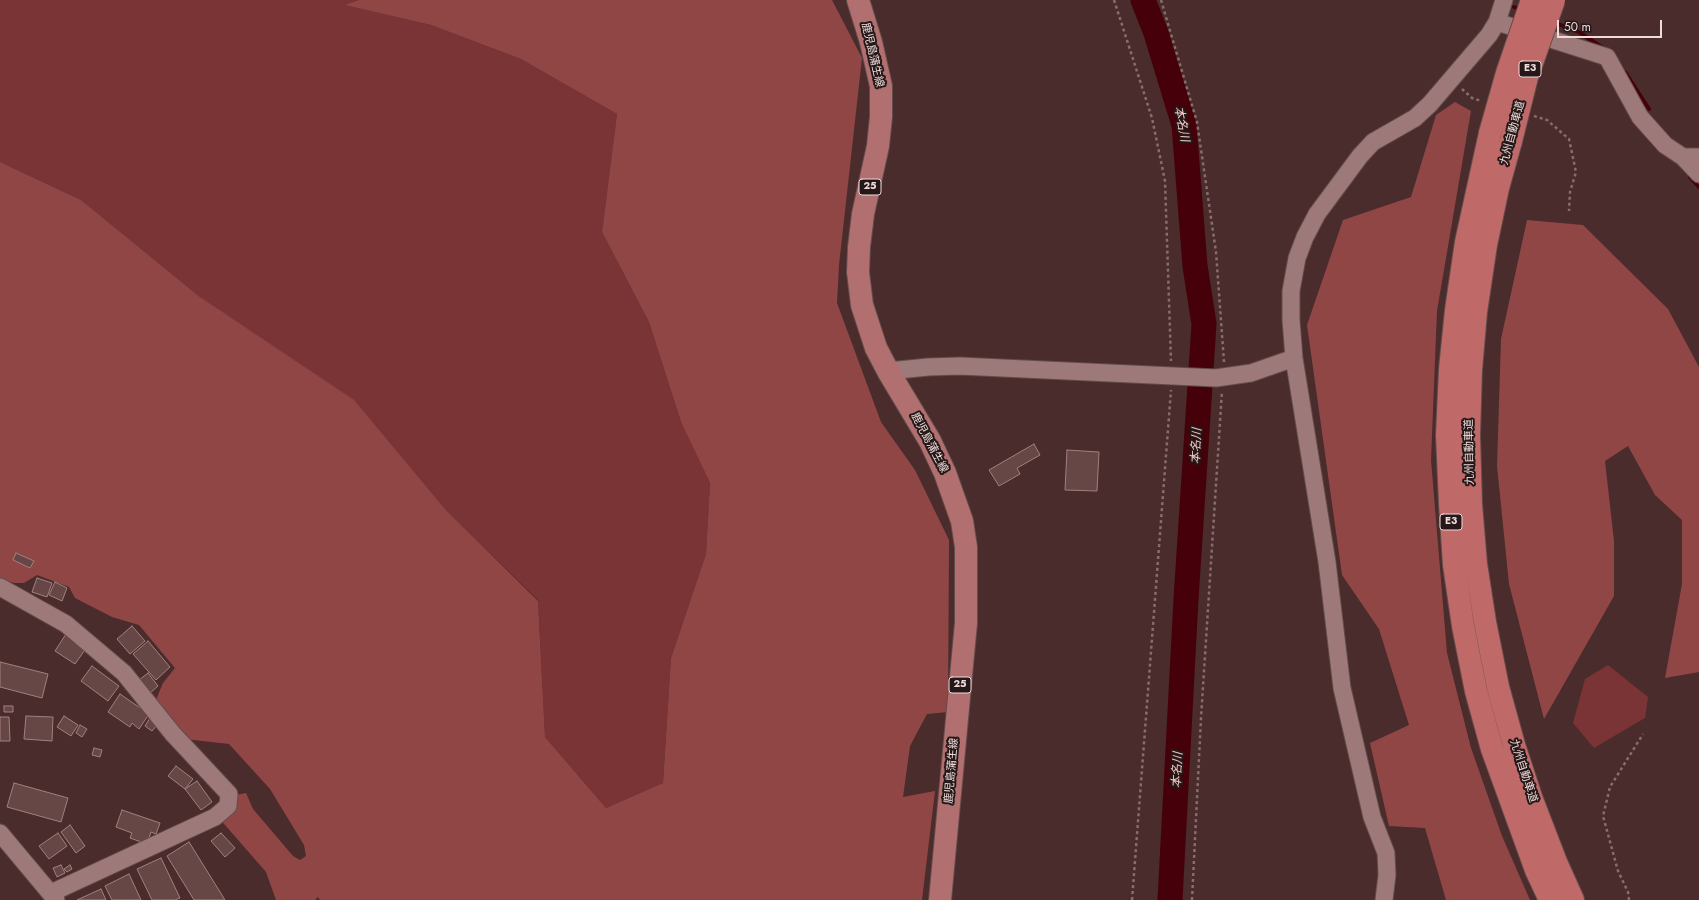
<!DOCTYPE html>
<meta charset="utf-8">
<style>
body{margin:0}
#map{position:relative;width:1699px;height:900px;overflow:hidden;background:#492c2b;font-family:Jost,sans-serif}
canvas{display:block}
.scale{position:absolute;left:1557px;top:20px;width:105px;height:18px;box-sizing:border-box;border:2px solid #eedbda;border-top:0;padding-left:5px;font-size:12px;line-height:14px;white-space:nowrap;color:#eedbda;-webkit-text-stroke:3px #261818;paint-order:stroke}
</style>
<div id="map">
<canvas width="1699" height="900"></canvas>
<div class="scale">50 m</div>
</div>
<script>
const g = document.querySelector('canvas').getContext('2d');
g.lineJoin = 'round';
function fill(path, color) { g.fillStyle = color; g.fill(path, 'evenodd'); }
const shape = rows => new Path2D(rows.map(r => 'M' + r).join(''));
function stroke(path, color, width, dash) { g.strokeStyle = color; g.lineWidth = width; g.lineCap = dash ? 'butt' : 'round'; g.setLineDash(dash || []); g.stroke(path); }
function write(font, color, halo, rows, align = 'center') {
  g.font = font + ' Jost,"Noto Sans JP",sans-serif'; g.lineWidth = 4; g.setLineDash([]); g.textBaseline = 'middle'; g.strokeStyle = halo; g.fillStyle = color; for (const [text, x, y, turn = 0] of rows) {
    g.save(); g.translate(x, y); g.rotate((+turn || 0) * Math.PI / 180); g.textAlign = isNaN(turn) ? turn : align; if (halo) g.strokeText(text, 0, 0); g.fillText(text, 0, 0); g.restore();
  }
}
const green = shape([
 [0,0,359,0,346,5,431,25,521,59,617,114,602,232,649,322,681,422,710,483,706,554,671,658,663,783,606,808,545,737,538,600,444,508,200,297,81,200,0,162],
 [1608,665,1648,697,1645,718,1594,748,1573,723,1585,679]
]);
const forest = shape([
 [359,0,832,0,862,58,839,265,837,303,881,422,915,470,949,540,948,712,927,714,910,746,903,797,935,791,922,900,320,900,318,897,315,900,276,900,266,872,218,817,236,795,246,793,253,809,293,856,300,860,306,856,304,845,270,789,229,744,185,739,155,702,163,683,175,668,139,625,112,617,75,598,69,587,37,575,24,583,14,583,0,579,0,162,81,200,200,297,354,400,444,508,538,601,545,737,606,808,663,783,671,658,706,554,710,483,681,422,649,322,602,232,617,114,521,59,431,25,345,5],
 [1455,102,1471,111,1437,311,1431,460,1447,653,1471,748,1502,836,1530,900,1446,900,1425,828,1389,826,1370,743,1409,725,1379,629,1342,575,1307,325,1343,220,1411,197,1436,115],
 [1527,220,1583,225,1668,309,1699,367,1699,672,1665,678,1682,584,1682,520,1655,495,1628,446,1605,461,1614,541,1614,596,1544,719,1509,584,1497,466,1501,339]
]);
const stream = shape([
 [1514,7,1522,10],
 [1553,22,1579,32,1603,48],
 [1625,72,1649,109],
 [1690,177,1699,187]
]);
const river = shape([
 [1143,0,1156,33,1184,125,1195,266,1204,324,1186,599,1170,900]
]);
const building = shape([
 [1034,444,1040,455,1017,468,1020,474,999,486,989,470,1034,444],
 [1067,450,1099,452,1097,491,1065,490,1067,450],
 [16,553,34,561,30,568,13,560,16,553],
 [37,578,52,583,47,597,32,592,37,578],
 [55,582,67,588,62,601,49,595,55,582],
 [132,626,145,641,130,654,117,639,132,626],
 [66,634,87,647,75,664,55,651,66,634],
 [148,641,170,667,156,680,133,654,148,641],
 [0,662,48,674,42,698,0,687,0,662],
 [92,666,119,686,108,701,81,681,92,666],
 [148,673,158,686,150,693,139,680,148,673],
 [120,694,149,714,139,729,132,723,130,727,108,712,120,694],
 [4,706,13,706,13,712,4,712,4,706],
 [26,716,53,717,52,741,24,739,26,716],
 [64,716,78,725,71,736,57,727,64,716],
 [0,717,9,717,10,741,0,741,0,717],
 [150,718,158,724,152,731,145,726,150,718],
 [80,725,87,729,82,737,76,733,80,725],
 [94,748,102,750,100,757,92,755,94,748],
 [176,766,193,779,185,789,168,776,176,766],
 [197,781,212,802,201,810,185,789,197,781],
 [14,783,68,798,61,822,7,807,14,783],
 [122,810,160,823,156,834,151,832,147,844,130,838,132,833,116,827,122,810],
 [70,825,85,846,76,853,61,832,70,825],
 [58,833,67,846,49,859,39,846,58,833],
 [221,833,235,848,225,857,211,841,221,833],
 [189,842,225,900,194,900,167,856,189,842],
 [161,858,180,898,175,900,152,900,137,869,161,858],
 [61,865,65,873,57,877,53,868,61,865],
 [70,865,72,869,67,872,64,869,70,865],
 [129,874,141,900,112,900,105,886,129,874],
 [101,889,106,900,77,900,101,889]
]);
const path = shape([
 [1114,0,1152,118,1165,181,1171,361],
 [1161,0,1197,122,1216,252,1224,362],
 [1462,89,1472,98,1481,101],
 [1534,116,1547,120,1569,139,1576,172,1570,192,1569,211],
 [1132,900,1171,390],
 [1192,900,1201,718,1222,391],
 [1629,900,1628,892,1618,871,1603,816,1610,787,1643,734]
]);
const minor = shape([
 [1497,22,1607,57,1640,117,1665,145,1683,157,1699,157],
 [1683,157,1699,174],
 [888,371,928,367,960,366,1216,378,1251,373,1294,358],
 [0,587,66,624,124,673,173,734,229,794,228,806,215,817,51,893],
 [0,833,56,900],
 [1384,900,1387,875,1386,853,1372,817,1342,688,1327,562,1294,358,1291,320,1291,291,1297,258,1305,237,1317,214,1360,156,1373,142,1415,118,1430,104,1489,35,1497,22,1504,0]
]);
const major = shape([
 [858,0,871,42,881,86,881,117,878,146,863,214,859,247,858,272,862,305,876,348,888,371,930,441,945,473,962,521,966,547,966,623,940,900]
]);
const highway = shape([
 [1490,133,1466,242,1456,310,1450,369,1447,435,1450,504,1454,565,1463,626,1476,691,1492,749,1536,870,1550,900],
 [1511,141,1498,188,1486,245,1476,312,1471,370,1469,435,1471,504,1476,564,1485,622,1498,687,1514,745,1531,797,1556,862,1573,900]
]);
const highwayBridge = shape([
 [1490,133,1507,73,1532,0],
 [1511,141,1527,77,1554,0]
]);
const shields = [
 [1530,69,22],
 [870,187,22],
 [1451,522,22],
 [960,685,22]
];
const shieldNames = [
 ["E3",1530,69],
 ["25",870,187],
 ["E3",1451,522],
 ["25",960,685]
];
const streetNames = [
 ["鹿児島蒲生線",872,55,77],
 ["九州自動車道",1513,133,-75],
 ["鹿児島蒲生線",929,443,62],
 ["九州自動車道",1470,452,-91],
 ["鹿児島蒲生線",952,771,-85],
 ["九州自動車道",1523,771,72]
];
const waterNames = [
 ["本名川",1181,124,79],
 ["本名川",1197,446,-87],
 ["本名川",1178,770,-87]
];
fill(green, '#7a3435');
fill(forest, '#914646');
stroke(stream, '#460009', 4);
stroke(river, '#460009', 25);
fill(building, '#664746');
stroke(building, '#a3807f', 1);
stroke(minor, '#644b4b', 19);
stroke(major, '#644b4b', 24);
stroke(highway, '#644b4b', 24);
stroke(path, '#876e6d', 2.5, [3, 3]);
stroke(minor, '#9d7a79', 17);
stroke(major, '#b1706f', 22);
stroke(highway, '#bf6969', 22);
stroke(highwayBridge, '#644b4b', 24, []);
stroke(highwayBridge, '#bf6969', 22);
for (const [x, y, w] of shields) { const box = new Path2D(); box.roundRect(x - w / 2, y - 8, w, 16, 3); g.fillStyle = '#261818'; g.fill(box); stroke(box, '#eedbda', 1); }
write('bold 10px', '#eedbda', null, shieldNames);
write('11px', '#eedbda', '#261818', streetNames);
write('italic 12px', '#f6c8c6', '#261818', waterNames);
</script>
